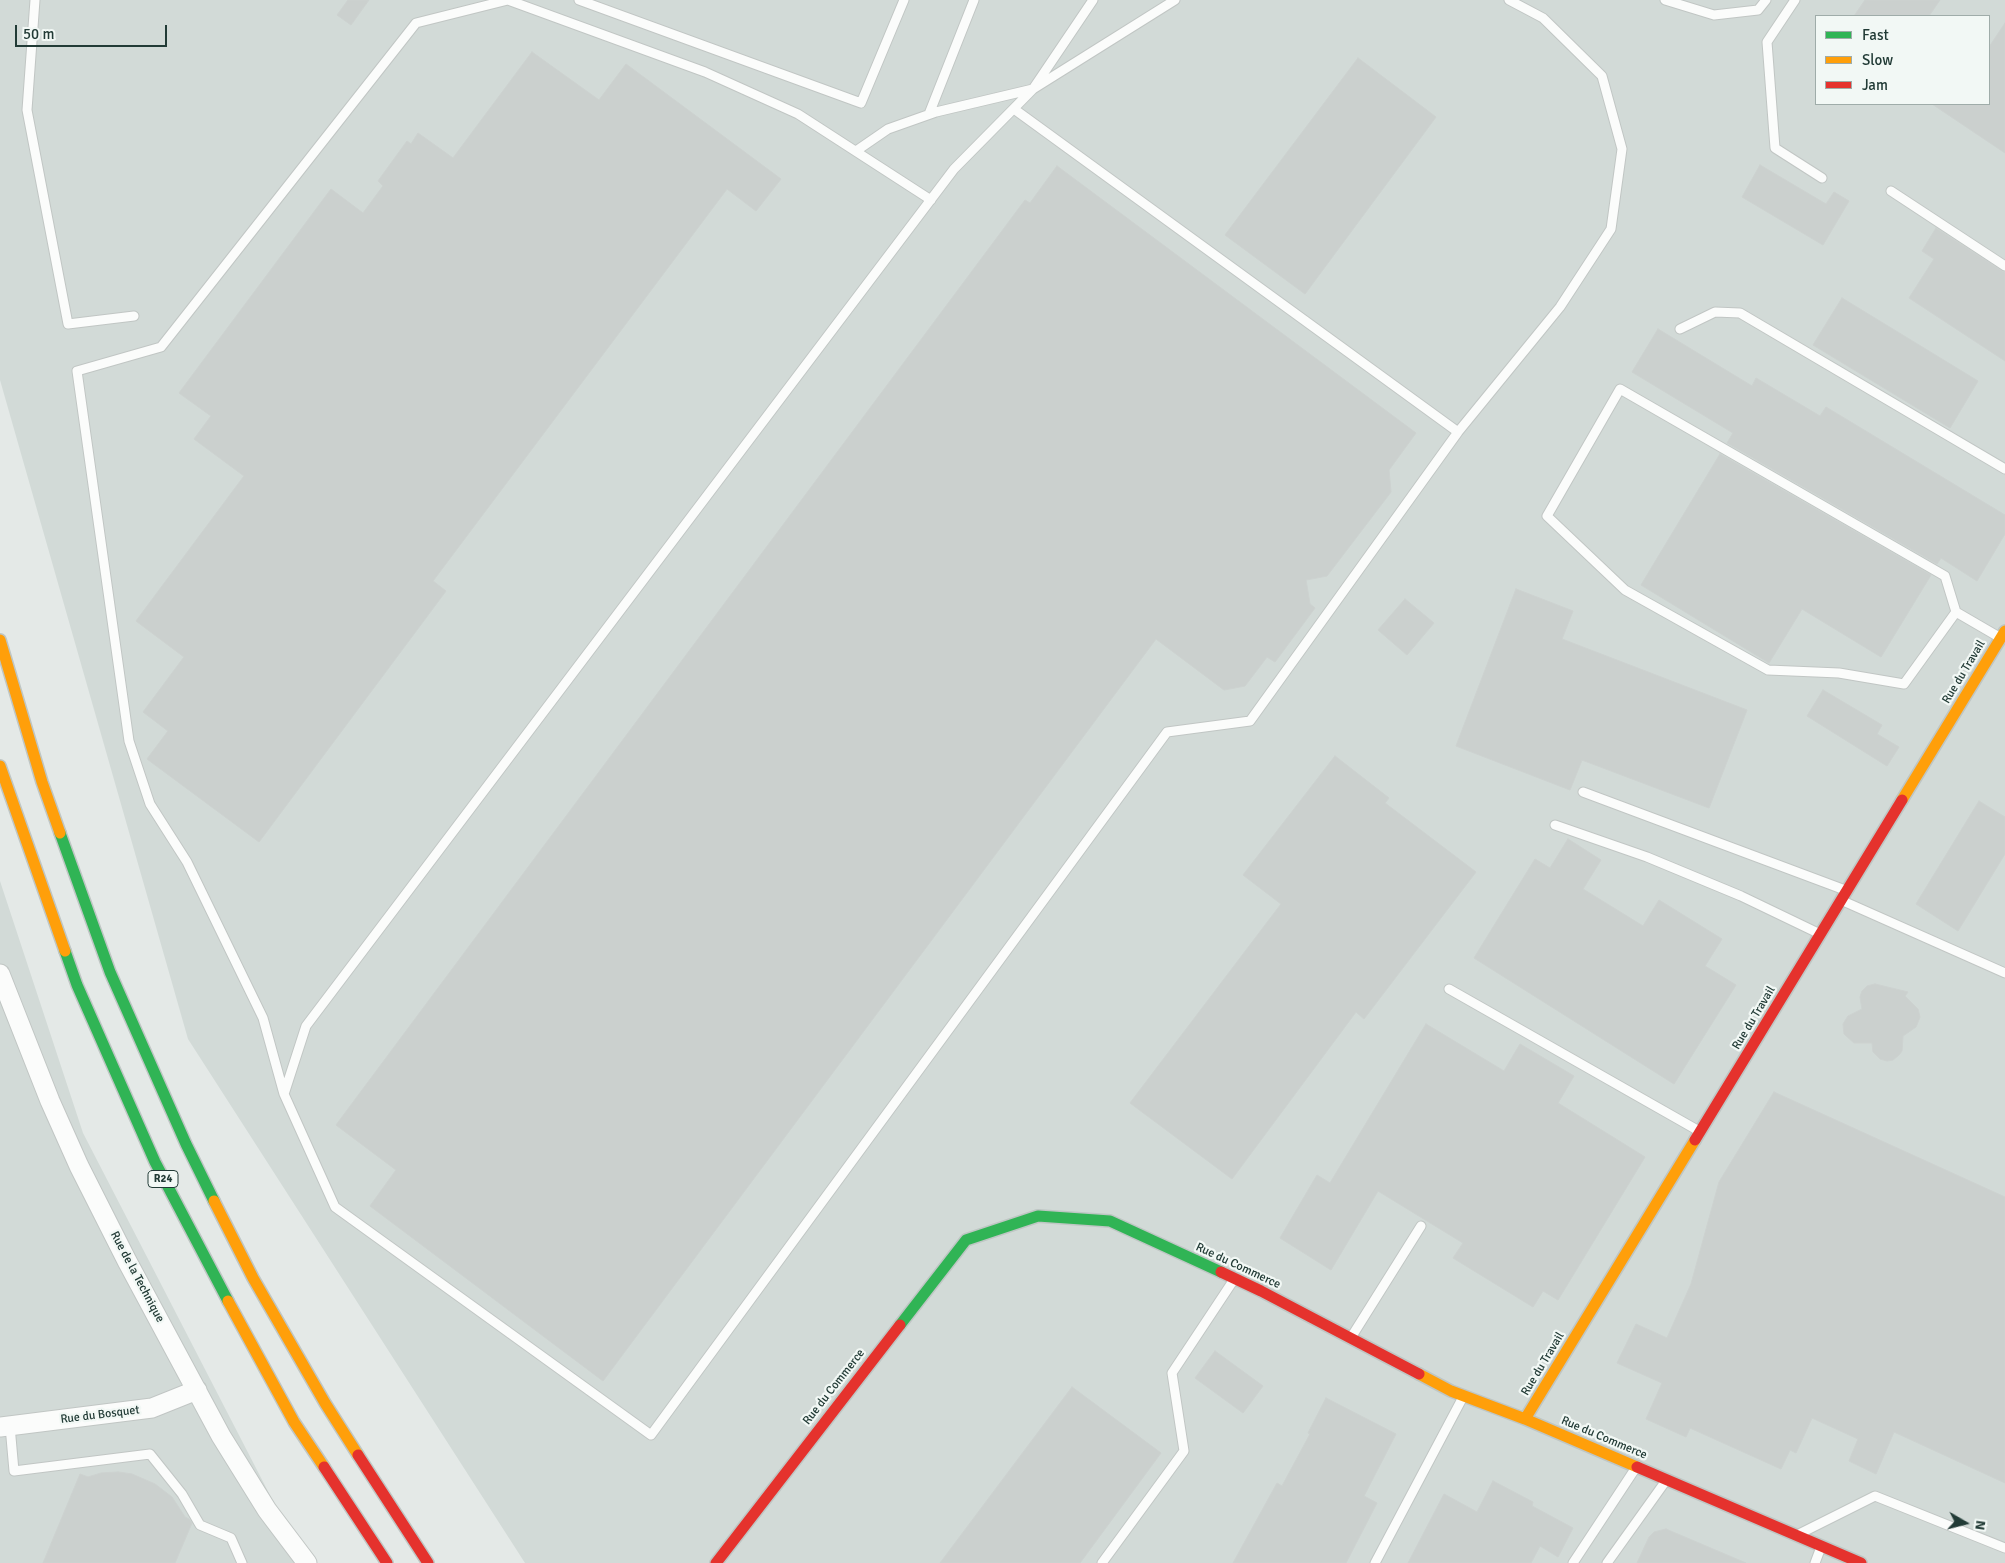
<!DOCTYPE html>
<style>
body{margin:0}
#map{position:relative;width:2005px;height:1563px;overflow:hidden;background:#e4e9e7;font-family:Signika,sans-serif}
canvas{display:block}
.legend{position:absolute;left:1815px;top:15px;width:175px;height:90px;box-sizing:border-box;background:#f2f8f5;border:1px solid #9faca9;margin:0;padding:6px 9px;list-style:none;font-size:15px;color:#223b36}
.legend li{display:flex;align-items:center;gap:10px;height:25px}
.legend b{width:25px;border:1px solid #9faca9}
.north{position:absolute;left:1940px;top:1498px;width:50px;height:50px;-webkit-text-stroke:4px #f2f8f5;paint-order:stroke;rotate:98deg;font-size:14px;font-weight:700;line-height:20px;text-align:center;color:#223b36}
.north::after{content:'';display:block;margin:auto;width:18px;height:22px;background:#223b36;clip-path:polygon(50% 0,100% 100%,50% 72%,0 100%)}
.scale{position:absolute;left:15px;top:25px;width:152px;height:22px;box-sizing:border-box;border:2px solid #223b36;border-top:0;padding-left:6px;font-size:15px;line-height:18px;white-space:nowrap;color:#223b36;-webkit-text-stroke:4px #f2f8f5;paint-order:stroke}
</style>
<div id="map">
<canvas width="2005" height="1563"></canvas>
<ul class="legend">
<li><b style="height:6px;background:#30b455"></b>Fast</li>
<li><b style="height:6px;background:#ff9f0a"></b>Slow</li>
<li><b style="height:6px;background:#e5322d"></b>Jam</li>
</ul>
<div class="north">N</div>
<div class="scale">50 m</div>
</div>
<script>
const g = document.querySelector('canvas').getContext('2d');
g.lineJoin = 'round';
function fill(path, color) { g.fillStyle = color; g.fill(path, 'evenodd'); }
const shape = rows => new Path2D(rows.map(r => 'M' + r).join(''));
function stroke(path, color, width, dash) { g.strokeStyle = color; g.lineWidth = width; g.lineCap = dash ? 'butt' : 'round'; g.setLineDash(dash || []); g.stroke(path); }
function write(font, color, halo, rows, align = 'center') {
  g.font = font + ' Signika,sans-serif'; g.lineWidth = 4.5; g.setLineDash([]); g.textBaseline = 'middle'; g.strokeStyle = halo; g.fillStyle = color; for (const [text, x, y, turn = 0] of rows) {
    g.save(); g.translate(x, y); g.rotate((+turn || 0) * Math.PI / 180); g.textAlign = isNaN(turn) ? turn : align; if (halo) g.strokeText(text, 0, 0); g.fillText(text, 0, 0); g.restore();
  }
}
const built = shape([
 [0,0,2005,0,2005,1563,525,1563,188,1039,0,380],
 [1816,16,1989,16,1989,104,1816,104],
 [0,881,83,1133,305,1563,0,1563]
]);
const building = shape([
 [348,0,369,0,351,25,337,15,348,0],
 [1865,0,1940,0,1929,16,1854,16,1865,0],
 [2005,23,2005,153,1932,104,1989,104,1989,47,2005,23],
 [532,52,599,100,626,64,781,179,756,211,727,189,433,581,446,591,259,842,147,759,168,731,143,712,184,657,136,621,244,476,194,439,211,416,179,393,331,189,363,213,383,186,378,181,407,141,411,144,418,133,453,158,532,52],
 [1358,58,1436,117,1305,294,1225,235,1358,58],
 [1760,165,1826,204,1834,192,1849,201,1823,245,1742,197,1760,165],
 [1057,166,1416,433,1389,470,1391,492,1327,576,1306,580,1310,604,1315,608,1275,662,1267,657,1245,686,1224,690,1156,639,603,1381,370,1206,396,1170,336,1125,1025,200,1030,203,1057,166],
 [1936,228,2005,273,2005,361,1909,298,1934,259,1922,251,1936,228],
 [1842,298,1978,381,1950,428,1813,345,1842,298],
 [1658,329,1752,386,1756,378,1820,416,1826,407,2005,515,2005,534,1977,581,1941,558,1937,564,1727,443,1733,433,1632,372,1658,329],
 [1720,454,1931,575,1881,657,1802,609,1769,663,1641,585,1720,454],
 [1516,589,1573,611,1562,639,1747,710,1709,808,1582,760,1570,790,1456,746,1516,589],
 [1405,599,1434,623,1407,655,1378,630,1405,599],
 [1823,690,1882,725,1877,734,1899,747,1887,766,1807,716,1823,690],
 [1335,756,1389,798,1385,803,1476,872,1364,1019,1356,1012,1232,1179,1130,1103,1281,904,1243,875,1335,756],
 [1979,801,2005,817,2005,854,1958,931,1916,904,1979,801],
 [1568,839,1601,860,1583,889,1643,926,1659,900,1722,939,1705,966,1736,985,1674,1084,1474,958,1535,859,1550,868,1568,839],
 [1875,984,1908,992,1905,996,1918,1009,1920,1017,1916,1027,1903,1036,1902,1051,1899,1055,1893,1060,1887,1061,1880,1059,1873,1052,1872,1043,1854,1043,1844,1034,1843,1024,1848,1016,1862,1009,1860,997,1862,991,1867,986,1875,984],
 [1426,1024,1504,1071,1520,1044,1574,1076,1558,1103,1645,1157,1558,1300,1543,1291,1533,1307,1453,1258,1463,1243,1378,1191,1331,1270,1280,1238,1317,1175,1330,1183,1426,1024],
 [1774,1092,2005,1197,2005,1483,1894,1432,1876,1474,1849,1461,1858,1439,1812,1418,1796,1453,1790,1450,1781,1469,1690,1428,1686,1437,1646,1419,1662,1383,1617,1363,1636,1324,1667,1338,1691,1284,1719,1182,1774,1092],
 [1215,1351,1263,1386,1243,1413,1195,1378,1215,1351],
 [1072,1387,1161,1453,1080,1563,940,1563,1072,1387],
 [1326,1398,1396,1434,1364,1496,1377,1503,1346,1563,1233,1563,1277,1483,1282,1486,1310,1434,1308,1433,1326,1398],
 [118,1472,132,1474,155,1484,172,1497,185,1517,189,1519,192,1523,175,1563,43,1563,80,1474,88,1477,101,1473,118,1472],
 [1493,1481,1533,1502,1532,1506,1573,1528,1558,1557,1540,1546,1531,1563,1408,1563,1444,1494,1477,1512,1493,1481],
 [1666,1529,1746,1563,1637,1563,1649,1537,1654,1532,1666,1529]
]);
const lane = shape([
 [35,0,27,110,68,324,134,316],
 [579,0,861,103,904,0],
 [1175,0,1033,89,954,169,306,1026,284,1094,335,1207,651,1435,1167,732,1250,721,1458,432,1560,307,1611,229,1622,149,1602,76,1543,18,1509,0],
 [1665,0,1714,15,1758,10,1766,0],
 [1795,0,1767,42,1775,148,1822,178],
 [1014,109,1458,432],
 [929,114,974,0],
 [856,151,888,129,936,112,1033,89,1093,0],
 [1891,191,2005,266],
 [1680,329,1715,312,1740,313,2005,469],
 [1956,612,1904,684,1839,673,1768,670,1625,590,1547,516,1620,389,1945,576,1956,612,1999,637],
 [1583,792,1845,890],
 [1555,825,1647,857,1741,896,1818,933],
 [1843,901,2005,973],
 [1449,989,1699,1131],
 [284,1094,263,1018,187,862,150,804,129,741,77,371,161,347,416,23,508,0,705,72,798,114,931,200],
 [1352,1336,1421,1226],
 [10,1426,14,1471,150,1454,182,1494,200,1525,231,1538,242,1563],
 [1801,1533,1875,1496,2005,1548],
 [1102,1563,1184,1451,1172,1373,1233,1281],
 [1375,1563,1463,1397],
 [1573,1563,1635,1469],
 [1607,1563,1665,1482],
 [1815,1563,1821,1547]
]);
const street = shape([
 [0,974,50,1101,79,1166,127,1261,221,1436,267,1510,307,1563],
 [0,1427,152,1408,197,1390]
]);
const fast = shape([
 [60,833,110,972,186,1144,214,1201],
 [65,951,77,985,155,1162,228,1301],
 [900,1325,966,1240,1038,1216,1110,1221,1221,1272]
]);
const slow = shape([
 [0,640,42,782,60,833],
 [0,766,65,951],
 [1902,800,2005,631],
 [214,1201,253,1278,325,1403,358,1455],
 [228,1301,294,1422,324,1467],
 [1419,1374,1451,1391,1525,1419,1637,1467],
 [1525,1419,1695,1140]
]);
const jam = shape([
 [1695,1140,1902,800],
 [1221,1272,1261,1291,1419,1374],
 [358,1455,428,1563],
 [324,1467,387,1563],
 [1637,1467,1861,1563],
 [716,1563,900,1325]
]);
const shields = [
 [163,1179,30]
];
const shieldNames = [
 ["R24",163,1179]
];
const streetNames = [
 ["Rue du Travail",1964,672,-59],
 ["Rue du Travail",1754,1018,-59],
 ["Rue du Commerce",1238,1266,25],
 ["Rue de la Technique",137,1277,62],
 ["Rue du Travail",1543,1364,-59],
 ["Rue du Commerce",834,1387,-52],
 ["Rue du Bosquet",100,1415,-7],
 ["Rue du Commerce",1604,1438,23]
];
fill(built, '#d2dad7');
fill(building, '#cbd0ce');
stroke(building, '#cdd2d0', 1);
stroke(lane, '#c1c6c4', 11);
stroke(street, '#c1c6c4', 21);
stroke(fast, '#bfc6c4', 14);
stroke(slow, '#bfc6c4', 14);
stroke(jam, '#bfc6c4', 14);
stroke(lane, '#fbfcfb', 9);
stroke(street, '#fbfcfb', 19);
stroke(fast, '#30b455', 11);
stroke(slow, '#ff9f0a', 11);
stroke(jam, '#e5322d', 11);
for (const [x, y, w] of shields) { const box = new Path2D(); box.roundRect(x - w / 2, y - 8.5, w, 17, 4); g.fillStyle = '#f2f8f5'; g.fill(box); stroke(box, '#223b36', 1); }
write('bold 11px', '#223b36', null, shieldNames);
write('12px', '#223b36', '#f2f8f5', streetNames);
</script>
